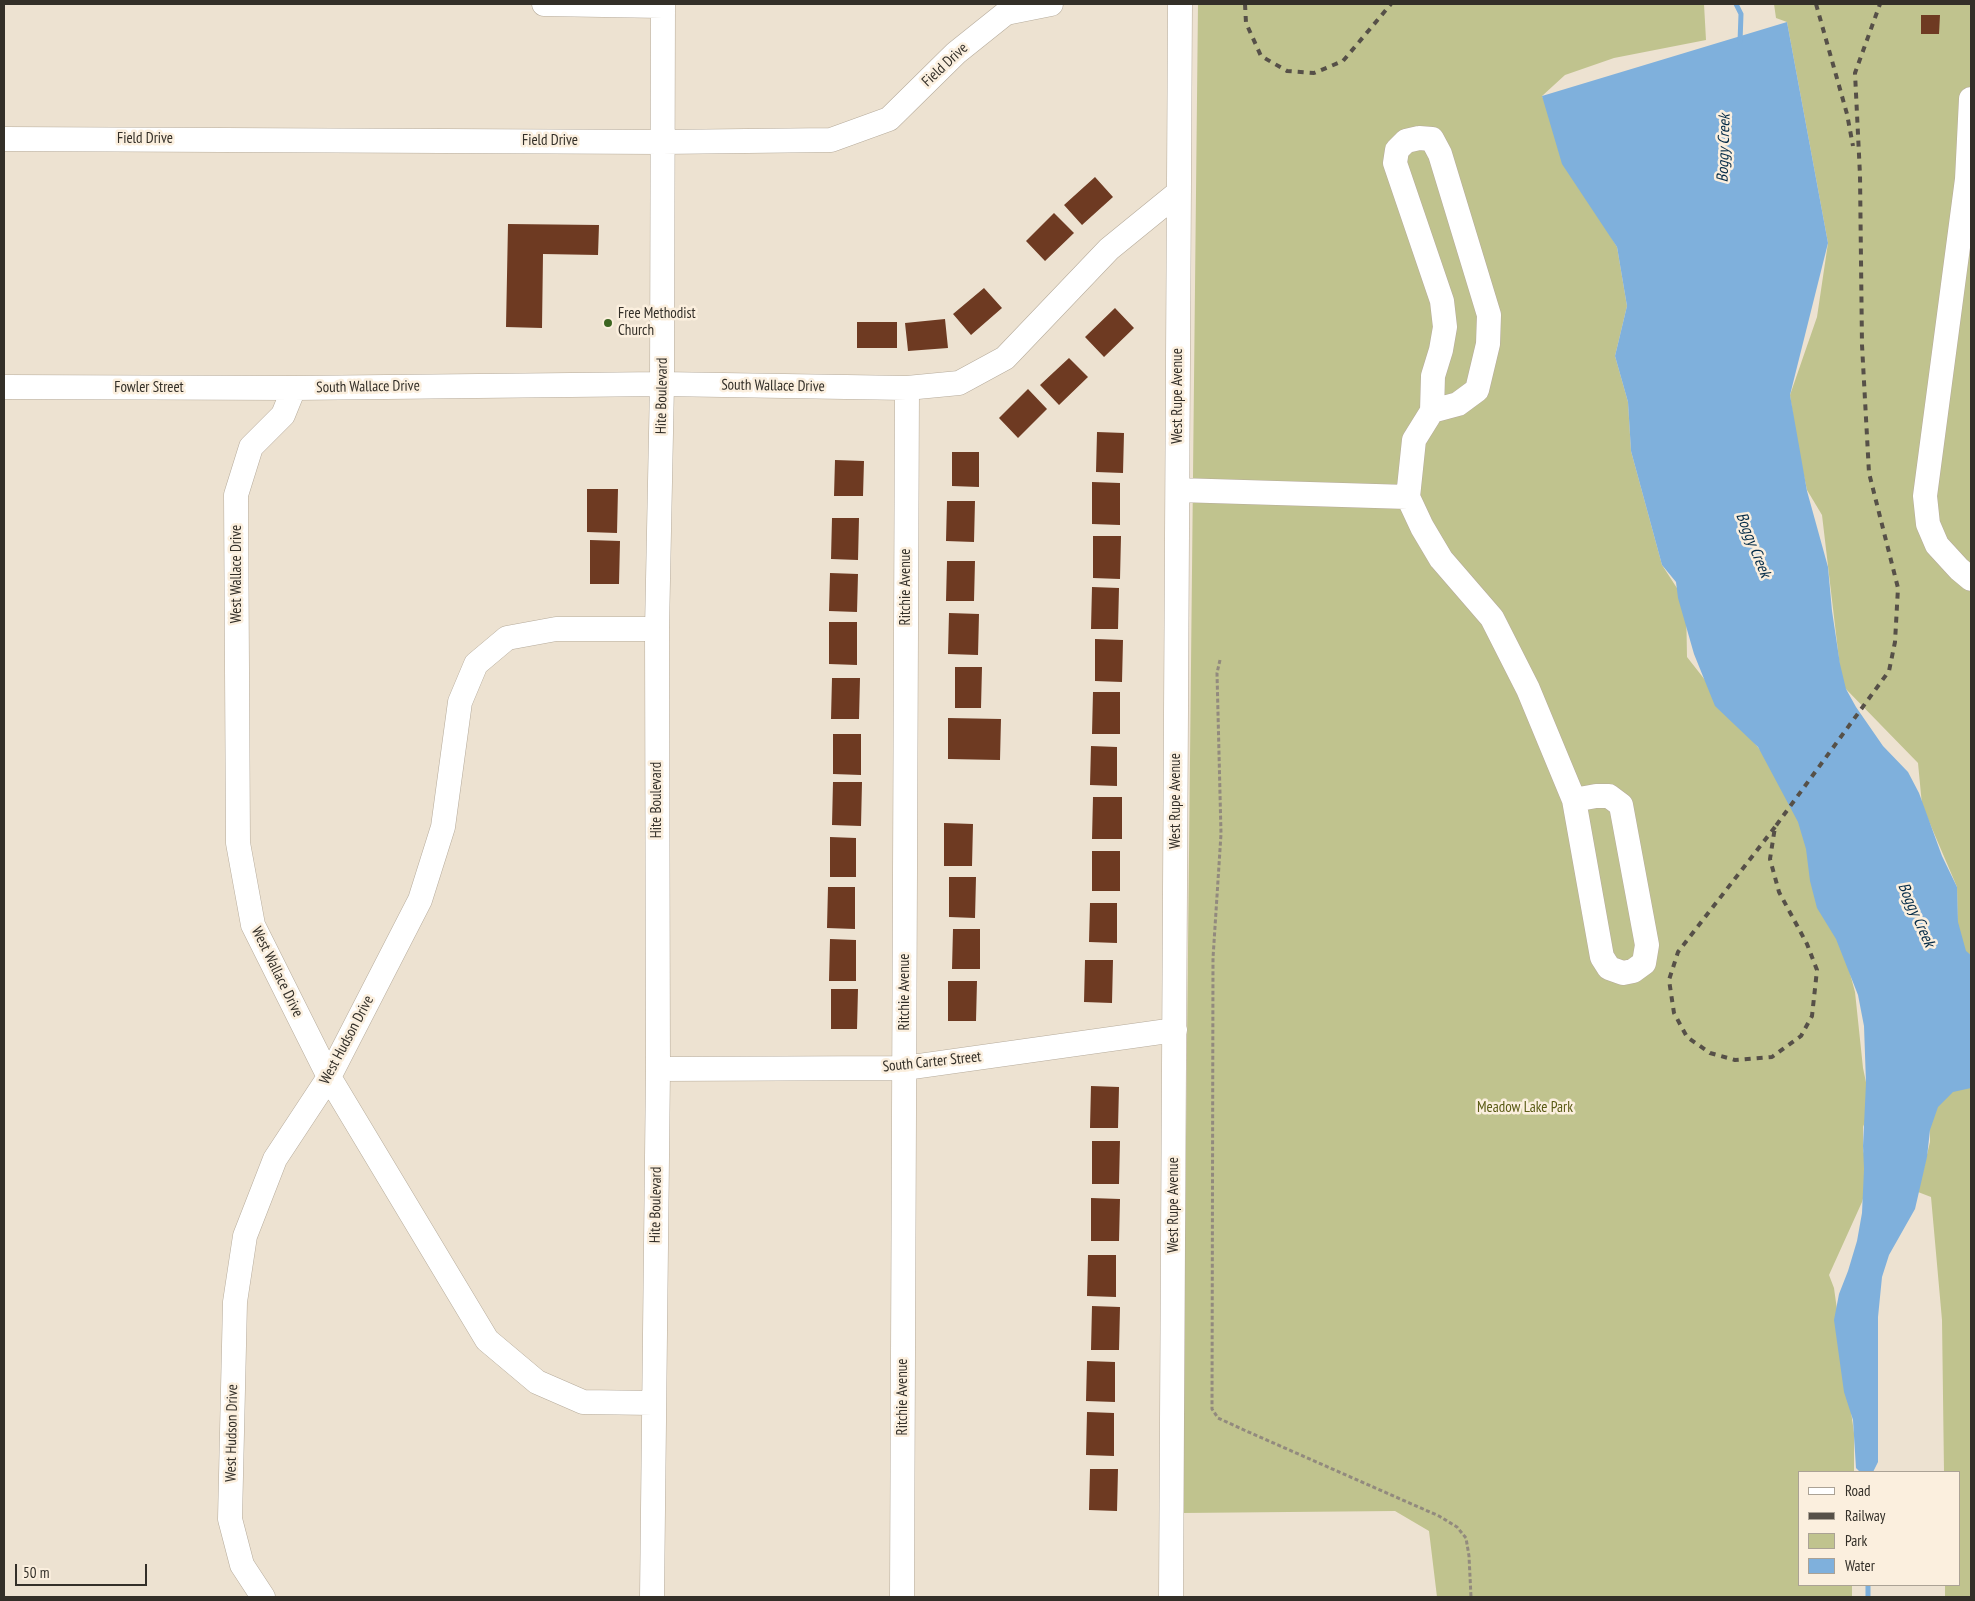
<!DOCTYPE html>
<style>
body{margin:0}
#map{position:relative;width:1975px;height:1601px;overflow:hidden;background:#ede2d1;font-family:"PT Sans Narrow",sans-serif}
canvas{display:block}
.frame{position:absolute;inset:0;border:5px solid #332f28;pointer-events:none}
.legend{position:absolute;left:1798px;top:1471px;width:162px;height:115px;box-sizing:border-box;background:#fbefde;border:1px solid #aba295;margin:0;padding:6px 9px;list-style:none;font-size:15px;color:#332f28}
.legend li{display:flex;align-items:center;gap:10px;height:25px}
.legend b{width:25px;border:1px solid #aba295}
.scale{position:absolute;left:15px;top:1564px;width:132px;height:22px;box-sizing:border-box;border:2px solid #332f28;border-top:0;padding-left:6px;font-size:15px;line-height:18px;white-space:nowrap;color:#332f28;-webkit-text-stroke:4px #fbefde;paint-order:stroke}
</style>
<div id="map">
<canvas width="1975" height="1601"></canvas>
<div class="frame"></div>
<ul class="legend">
<li><b style="height:6px;background:#fff"></b>Road</li>
<li><b style="height:6px;background:#565048"></b>Railway</li>
<li><b style="height:14px;background:#c0c38e"></b>Park</li>
<li><b style="height:14px;background:#7fb0dc"></b>Water</li>
</ul>
<div class="scale">50 m</div>
</div>
<script>
const g = document.querySelector('canvas').getContext('2d');
g.lineJoin = 'round';
function fill(path, color) { g.fillStyle = color; g.fill(path, 'evenodd'); }
const shape = rows => new Path2D(rows.map(r => 'M' + r).join(''));
function stroke(path, color, width, dash) { g.strokeStyle = color; g.lineWidth = width; g.lineCap = dash ? 'butt' : 'round'; g.setLineDash(dash || []); g.stroke(path); }
function write(font, color, halo, rows, align = 'center') {
  g.font = font + ' "PT Sans Narrow",sans-serif'; g.lineWidth = 5; g.setLineDash([]); g.textBaseline = 'middle'; g.strokeStyle = halo; g.fillStyle = color; for (const [text, x, y, turn = 0] of rows) {
    g.save(); g.translate(x, y); g.rotate((+turn || 0) * Math.PI / 180); g.textAlign = isNaN(turn) ? turn : align; if (halo) g.strokeText(text, 0, 0); g.fillText(text, 0, 0); g.restore();
  }
}
const green = shape([
 [1198,4,1704,4,1706,40,1614,58,1565,75,1542,96,1585,193,1617,247,1627,306,1615,356,1628,402,1631,451,1662,565,1686,602,1687,657,1786,783,1832,907,1855,992,1863,1068,1871,1106,1863,1127,1863,1150,1870,1176,1862,1202,1829,1275,1834,1288,1854,1433,1854,1472,1799,1472,1799,1585,1852,1585,1852,1597,1437,1597,1429,1531,1395,1511,1182,1513],
 [1774,4,1971,4,1971,955,1962,950,1958,932,1957,887,1922,805,1918,763,1842,685,1822,515,1807,490,1797,444,1790,395,1817,317,1828,243,1787,22,1776,18],
 [1971,989,1971,1597,1945,1597,1945,1585,1959,1585,1959,1472,1944,1472,1942,1320,1931,1197,1918,1192,1930,1142,1930,1102]
]);
const water = shape([
 [1787,22,1828,243,1790,395,1807,491,1828,567,1832,611,1840,664,1846,689,1856,707,1883,746,1908,772,1919,793,1942,856,1957,887,1958,922,1966,951,1971,955,1971,1088,1953,1092,1938,1107,1930,1130,1927,1157,1915,1209,1889,1255,1882,1277,1878,1317,1878,1462,1873,1472,1860,1472,1856,1468,1853,1420,1844,1392,1834,1320,1839,1294,1848,1271,1857,1241,1862,1213,1864,1169,1863,1146,1866,1083,1864,1026,1858,995,1836,939,1817,908,1810,881,1806,849,1798,822,1758,747,1715,706,1694,654,1678,598,1676,582,1662,565,1631,451,1628,402,1615,356,1627,306,1617,247,1562,164,1542,96]
]);
const stream = shape([
 [1736,4,1741,14,1740,42],
 [1868,1585,1868,1597]
]);
const building = shape([
 [1921,15,1940,15,1939,34,1921,34],
 [1095,177,1113,197,1082,225,1064,205],
 [1054,213,1074,233,1045,261,1026,241],
 [508,224,599,225,598,255,543,254,542,328,506,327],
 [984,288,1002,308,971,335,953,314],
 [1115,308,1134,328,1104,357,1085,337],
 [945,319,948,348,908,351,905,323],
 [857,322,897,322,897,348,857,348],
 [1069,358,1088,377,1059,405,1040,385],
 [1028,389,1047,409,1018,438,999,418],
 [1097,432,1124,433,1123,473,1096,472],
 [952,452,979,452,979,487,952,486],
 [835,460,864,461,863,496,834,496],
 [1092,482,1120,483,1120,525,1092,524],
 [587,489,618,489,617,533,587,532],
 [947,501,975,501,974,542,946,541],
 [832,518,859,518,858,560,831,559],
 [1093,536,1121,536,1120,579,1093,578],
 [590,540,620,541,619,584,590,584],
 [947,561,975,561,974,601,946,601],
 [830,573,858,574,857,612,829,611],
 [1092,587,1119,588,1118,629,1091,629],
 [949,613,979,614,978,655,948,654],
 [829,622,857,622,857,665,829,664],
 [1095,639,1123,640,1122,682,1095,681],
 [955,667,982,667,981,708,955,708],
 [832,678,860,678,859,719,831,719],
 [1093,692,1120,692,1120,734,1092,734],
 [948,718,1001,719,1000,760,948,759],
 [833,734,861,734,861,775,833,774],
 [1091,746,1117,747,1117,786,1090,785],
 [833,782,862,782,861,826,832,825],
 [1093,797,1122,797,1122,839,1092,839],
 [944,823,973,824,972,866,944,866],
 [830,837,856,838,856,877,830,877],
 [1092,851,1120,851,1120,891,1092,891],
 [949,877,976,877,975,918,949,917],
 [828,887,855,887,855,929,827,928],
 [1090,903,1117,903,1117,943,1089,942],
 [953,929,980,929,980,969,952,969],
 [830,939,856,940,856,981,829,981],
 [1085,960,1113,960,1112,1003,1084,1002],
 [948,981,977,981,976,1021,948,1021],
 [831,989,858,989,857,1029,831,1029],
 [1091,1086,1119,1087,1118,1128,1090,1128],
 [1092,1141,1120,1141,1119,1184,1092,1184],
 [1091,1198,1120,1199,1119,1241,1091,1241],
 [1088,1255,1116,1255,1116,1297,1087,1296],
 [1092,1306,1120,1307,1119,1350,1091,1350],
 [1087,1361,1115,1362,1115,1402,1086,1401],
 [1087,1412,1114,1413,1114,1456,1086,1455],
 [1090,1469,1118,1469,1117,1511,1089,1510]
]);
const path = shape([
 [1220,660,1217,673,1221,834,1213,958,1212,1409,1218,1418,1244,1430,1439,1516,1457,1527,1466,1538,1469,1556,1471,1597]
]);
const minor = shape([
 [544,4,663,6],
 [1971,99,1967,179,1925,496,1928,524,1937,545,1959,569,1971,579],
 [1419,138,1432,139,1440,154,1489,315,1488,344,1477,390,1458,404,1432,411,1433,376,1441,350,1445,327,1442,301,1395,163,1397,150,1406,141,1419,138],
 [4,139,662,142,831,140,889,119,956,53,1006,13,1051,4],
 [4,387,294,388,662,384,907,388,959,383,1005,358,1109,249,1179,192],
 [294,388,283,415,251,447,236,495,238,843,253,925,329,1077,487,1340,537,1382,583,1402,653,1403],
 [1178,490,1408,497,1422,527,1441,559,1492,618,1528,689,1574,800,1602,957,1609,968,1623,973,1633,971,1644,963,1647,945,1621,805,1609,796,1596,796,1574,800],
 [1408,497,1414,440,1432,411],
 [658,1069,905,1068,1175,1030],
 [263,1597,242,1565,230,1519,235,1302,245,1236,275,1159,329,1077,420,900,443,827,460,702,476,664,507,638,556,629,657,629],
 [652,1597,658,1069,657,629,662,384,663,4],
 [902,1597,907,388],
 [1171,1597,1180,4]
]);
const rail = shape([
 [1245,4,1246,23,1261,56,1287,71,1314,73,1343,61,1391,4],
 [1816,4,1847,114,1853,146],
 [1775,827,1678,952,1669,980,1674,1013,1687,1037,1710,1053,1735,1060,1772,1057,1801,1036,1812,1016,1817,970,1807,944,1779,892,1770,859,1775,827,1889,671,1895,642,1898,588,1869,473,1862,345,1860,175,1855,73,1880,4]
]);
const markers = [
 [608,323,5,"#3c6521"]
];
const streetNames = [
 ["Field Drive",945,65,-43],
 ["Field Drive",145,139],
 ["Field Drive",550,141],
 ["South Wallace Drive",773,386,1],
 ["South Wallace Drive",368,387,-1],
 ["Fowler Street",149,388],
 ["Hite Boulevard",662,396,-89],
 ["West Rupe Avenue",1178,396,-90],
 ["West Wallace Drive",237,574,-90],
 ["Ritchie Avenue",906,587,-90],
 ["Hite Boulevard",657,800,-90],
 ["West Rupe Avenue",1176,801,-90],
 ["West Wallace Drive",277,972,64],
 ["Ritchie Avenue",905,992,-90],
 ["West Hudson Drive",347,1040,-62],
 ["South Carter Street",932,1062,-6],
 ["Hite Boulevard",656,1205,-89],
 ["West Rupe Avenue",1174,1205,-90],
 ["Ritchie Avenue",903,1397,-90],
 ["West Hudson Drive",232,1433,-89]
];
const poiNames = [
 ["Free Methodist",618,314],
 ["Church",618,331]
];
const parkNames = [
 ["Meadow Lake Park",1525,1108]
];
const waterNames = [
 ["Boggy Creek",1724,148,-88],
 ["Boggy Creek",1753,545,68],
 ["Boggy Creek",1916,915,66]
];
fill(green, '#c0c38e');
fill(water, '#7fb0dc');
stroke(stream, '#7fb0dc', 5);
fill(building, '#6e3a22');
stroke(minor, '#b6ab9b', 25);
stroke(path, '#928a7e', 3, [4, 2.5]);
stroke(minor, '#fff', 24);
stroke(rail, '#565048', 4, [6, 6]);
for (const [x, y, r, color] of markers) { const dot = new Path2D(); dot.arc(x, y, r, 0, 2 * Math.PI); g.fillStyle = color; g.fill(dot); stroke(dot, '#fbefde', 2); }
write('15px', '#332f28', '#fbefde', streetNames);
write('15px', '#332f28', '#fbefde', poiNames, 'left');
write('15px', '#5a5b15', '#fbefde', parkNames);
write('italic 16px', '#052c48', '#fbefde', waterNames);
</script>
